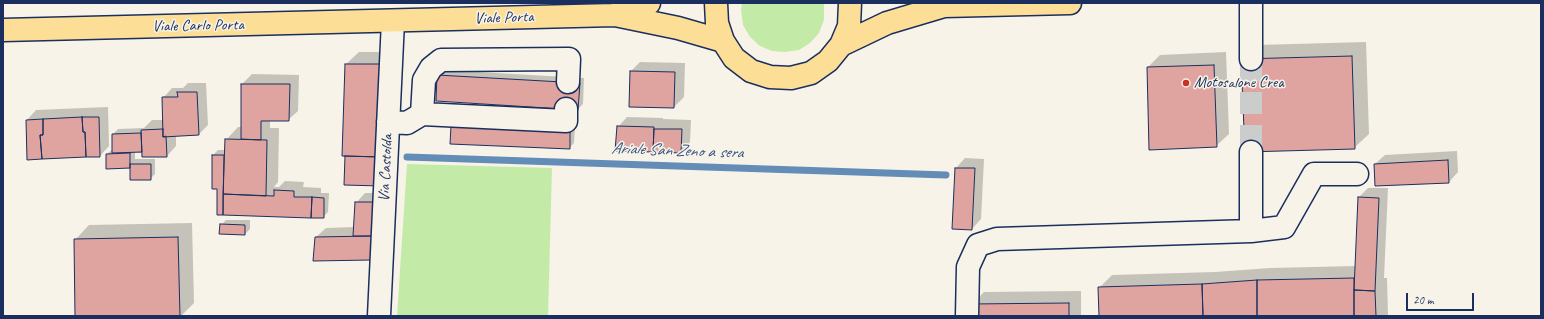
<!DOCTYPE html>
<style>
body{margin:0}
#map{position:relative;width:1544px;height:319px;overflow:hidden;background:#f7f3e8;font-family:Caveat,sans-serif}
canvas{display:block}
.frame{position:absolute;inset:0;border:4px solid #1b2f5e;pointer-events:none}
.scale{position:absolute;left:1406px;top:293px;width:68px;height:18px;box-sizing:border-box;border:2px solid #1b2f5e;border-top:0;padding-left:5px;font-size:12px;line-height:14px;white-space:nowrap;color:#1b2f5e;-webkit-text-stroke:3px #f7f3e8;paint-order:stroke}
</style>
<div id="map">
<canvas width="1544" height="319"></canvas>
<div class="frame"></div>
<div class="scale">20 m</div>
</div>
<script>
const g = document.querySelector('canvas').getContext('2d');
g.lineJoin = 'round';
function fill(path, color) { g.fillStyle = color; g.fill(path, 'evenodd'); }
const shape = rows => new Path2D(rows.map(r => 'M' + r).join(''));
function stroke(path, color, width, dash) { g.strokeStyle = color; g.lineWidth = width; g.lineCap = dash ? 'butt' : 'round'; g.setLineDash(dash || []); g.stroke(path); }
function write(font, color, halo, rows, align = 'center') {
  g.font = font + ' Caveat,sans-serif'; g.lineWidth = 3; g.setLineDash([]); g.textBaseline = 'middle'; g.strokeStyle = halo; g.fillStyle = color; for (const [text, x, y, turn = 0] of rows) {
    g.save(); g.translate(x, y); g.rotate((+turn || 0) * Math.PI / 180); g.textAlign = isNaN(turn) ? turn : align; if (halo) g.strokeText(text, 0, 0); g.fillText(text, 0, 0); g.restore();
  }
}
const green = shape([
 [742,3,824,3,824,20,819,33,810,43,799,50,785,52,772,51,760,46,750,37,743,25,741,10],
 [407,164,552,168,548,316,397,316]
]);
const shadow = shape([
 [1366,42,1369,134,1354,148,1246,151,1257,45],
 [359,52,399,52,390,175,346,64],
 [1226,52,1229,134,1216,146,1148,67,1160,55],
 [640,62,685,63,684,97,674,107,631,71],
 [443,70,584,78,583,104,578,109,438,75],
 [252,74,299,75,298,111,288,120,270,120,270,128,279,128,278,182,274,187,279,187,285,181,304,182,303,187,321,188,321,193,329,193,328,212,323,217,218,188,213,155,218,150,226,150,226,140,238,127,242,127,242,84],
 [188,83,206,83,208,125,199,134,176,135,176,146,167,156,143,151,135,152,135,159,155,159,155,174,150,179,107,154,113,149,113,134,118,129,144,128,152,120,163,120,163,98,172,88,183,88],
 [108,107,109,146,100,156,28,159,27,120,36,110],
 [627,117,663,118,663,119,691,120,690,142,681,152,616,150,618,127],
 [575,126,574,143,569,148,451,143],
 [1457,151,1458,172,1449,182,1375,164,1385,155],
 [965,158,984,159,981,219,972,229,956,168],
 [1368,188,1388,188,1384,278,1387,278,1388,316,1100,316,1099,288,1112,275,1215,272,1270,268,1356,266,1359,197],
 [365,193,384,193,380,249,316,237,326,228,355,227,356,203],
 [226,220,250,220,250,229,245,234,221,225],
 [192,223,194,303,181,316,76,316,75,240,89,225],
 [1081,291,1081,316,972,316,972,304,984,292]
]);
const stream = shape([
 [407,157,946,175]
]);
const building = shape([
 [1352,56,1355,149,1245,152,1241,59,1352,56],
 [345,64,386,64,382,157,342,156,345,64],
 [1214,65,1217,147,1149,150,1147,67,1214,65],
 [630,71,675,72,674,108,629,107,630,71],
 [437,75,580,83,578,110,436,101,437,75],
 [241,84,290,84,289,121,261,121,261,140,241,139,241,84],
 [177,92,197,92,199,135,163,137,162,97,178,97,177,92],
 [82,117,83,132,85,132,86,157,42,159,40,135,43,135,43,119,82,117],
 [82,117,99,117,100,157,86,157,85,132,83,132,82,117],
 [43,119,43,135,40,135,42,159,27,160,26,120,43,119],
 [451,126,570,131,570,149,450,144,451,126],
 [617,126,654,127,653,152,615,151,617,126],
 [163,129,163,137,166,136,167,157,142,157,141,130,163,129],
 [654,129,682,129,681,153,653,152,654,129],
 [141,133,142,152,112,153,112,134,141,133],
 [225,139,267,140,266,196,223,194,225,139],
 [130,153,130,168,106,169,106,154,130,153],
 [212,155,224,155,223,215,217,215,217,189,212,189,212,155],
 [345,156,382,157,381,186,344,185,345,156],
 [1448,160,1449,183,1375,186,1374,164,1448,160],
 [130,164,151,164,151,180,130,180,130,164],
 [955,168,975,168,972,230,952,229,955,168],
 [274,190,294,191,294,197,312,197,311,218,223,215,223,194,274,196,274,190],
 [312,197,324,198,324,218,311,218,312,197],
 [1358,197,1379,198,1375,291,1354,290,1358,197],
 [355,202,375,202,373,236,353,236,355,202],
 [220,224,245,225,245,235,219,234,220,224],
 [373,236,371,260,313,261,315,237,373,236],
 [178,237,180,316,75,316,74,239,178,237],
 [1354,278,1354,316,1257,316,1257,280,1354,278],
 [1257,280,1257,316,1203,316,1202,284,1257,280],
 [1202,284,1203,316,1099,316,1098,287,1202,284],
 [1354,290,1375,291,1376,316,1354,316,1354,290],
 [1069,303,1069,316,971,316,971,304,1069,303]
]);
const minorTunnel = shape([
 [1251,59,1251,152]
]);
const minor = shape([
 [1251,3,1251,59],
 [566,109,566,121,422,114,424,80,431,68,441,60,569,59,568,82],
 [388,122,407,123,422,114],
 [1251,231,1284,227,1314,174,1357,174],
 [379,316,393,21],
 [967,316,968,267,978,245,997,239,1251,231,1251,152]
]);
const major = shape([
 [716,3,717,23,723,41,734,58,751,71,770,77,791,78,811,73,828,61,841,45,849,26,850,3],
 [616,14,649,3],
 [3,30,615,15,678,28,723,41],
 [841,45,887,23,944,6,1070,3]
]);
const markers = [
 [1186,83,4,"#c8321e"]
];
const streetNames = [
 ["Viale Porta",504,18,-2],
 ["Viale Carlo Porta",198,26,-1],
 ["Via Castolda",386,168,-87]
];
const poiNames = [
 ["Motosalone Crea",1194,83]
];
const waterNames = [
 ["Ariale San Zeno a sera",677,151,2]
];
fill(green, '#c3eba7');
fill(shadow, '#0003');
stroke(stream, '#638cb7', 7);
fill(building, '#dfa4a0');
stroke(building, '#1b2f5e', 1);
stroke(minorTunnel, '#cbcccc', 22, [22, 11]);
stroke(minor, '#1b2f5e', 25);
stroke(major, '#1b2f5e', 25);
stroke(minor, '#f7f3e8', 22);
stroke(major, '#fdde96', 22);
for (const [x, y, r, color] of markers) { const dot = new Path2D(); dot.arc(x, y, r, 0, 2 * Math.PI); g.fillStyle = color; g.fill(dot); stroke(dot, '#f7f3e8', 1.5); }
write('16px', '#1b2f5e', '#f7f3e8', streetNames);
write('16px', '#1b2f5e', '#f7f3e8', poiNames, 'left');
write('italic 17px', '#395683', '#f7f3e8', waterNames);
</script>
